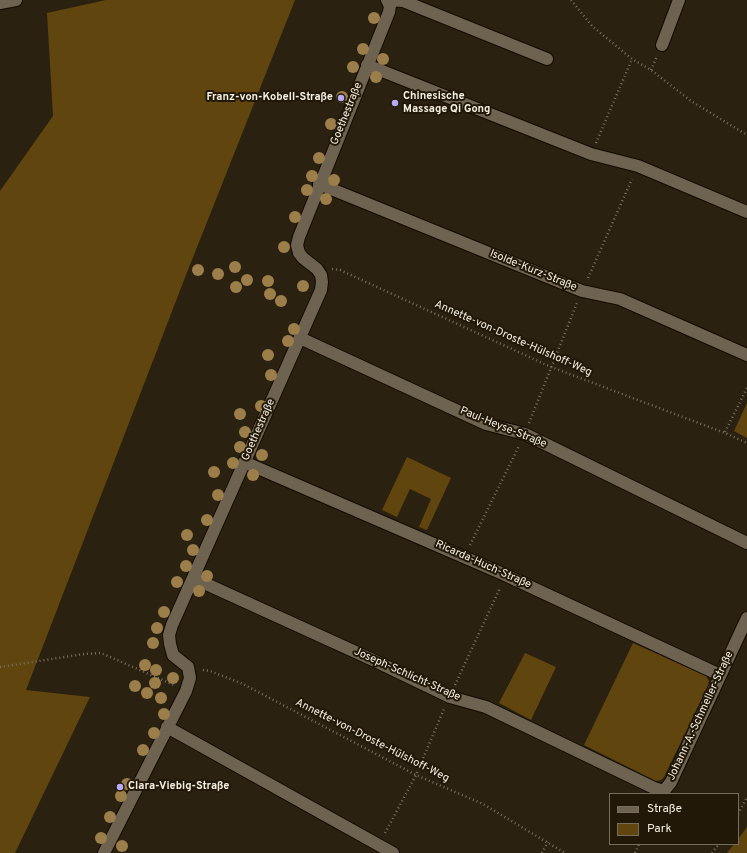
<!DOCTYPE html>
<meta charset="utf-8">
<style>
body{margin:0}
#map{position:relative;width:747px;height:853px;overflow:hidden;background:#2b2110;font-family:Overpass,sans-serif}
canvas{display:block}
.legend{position:absolute;left:609px;top:793px;width:130px;height:52px;box-sizing:border-box;background:#211807;border:1px solid #766e5f;margin:0;padding:5px 7px;list-style:none;font-size:12px;color:#f5efe4}
.legend li{display:flex;align-items:center;gap:8px;height:20px}
.legend b{width:20px;border:1px solid #766e5f}
</style>
<div id="map">
<canvas width="747" height="853"></canvas>
<ul class="legend">
<li><b style="height:5px;background:#6e6350"></b>Straße</li>
<li><b style="height:11px;background:#60450f"></b>Park</li>
</ul>
</div>
<script>
const g = document.querySelector('canvas').getContext('2d');
g.lineJoin = 'round';
function fill(path, color) { g.fillStyle = color; g.fill(path, 'evenodd'); }
const shape = rows => new Path2D(rows.map(r => 'M' + r).join(''));
function stroke(path, color, width, dash) { g.strokeStyle = color; g.lineWidth = width; g.lineCap = dash ? 'butt' : 'round'; g.setLineDash(dash || []); g.stroke(path); }
function write(font, color, halo, rows, align = 'center') {
  g.font = font + ' Overpass,sans-serif'; g.lineWidth = 4; g.setLineDash([]); g.textBaseline = 'middle'; g.strokeStyle = halo; g.fillStyle = color; for (const [text, x, y, turn = 0] of rows) {
    g.save(); g.translate(x, y); g.rotate((+turn || 0) * Math.PI / 180); g.textAlign = isNaN(turn) ? turn : align; if (halo) g.strokeText(text, 0, 0); g.fillText(text, 0, 0); g.restore();
  }
}
const green = shape([
 [106,0,295,0,186,275,26,690,90,697,15,853,0,853,0,191,53,116,47,13],
 [747,403,747,438,734,431],
 [407,457,451,478,427,530,419,527,431,499,410,489,397,517,382,510],
 [633,643,706,676,709,681,708,686,664,777,661,780,656,781,584,745],
 [525,653,556,667,531,720,499,703],
 [747,827,747,853,727,853,734,844,738,844,738,839]
]);
const path = shape([
 [571,0,592,26,632,59,651,70,691,101,747,135],
 [651,70,657,56],
 [596,143,632,59],
 [332,269,340,270,551,367,725,433,747,443],
 [588,278,632,179],
 [529,423,577,303],
 [725,432,747,388],
 [470,545,519,446],
 [0,667,84,654,101,653,174,685],
 [203,670,210,671,243,684,416,775,483,804,565,853],
 [455,685,500,588],
 [738,814,747,797],
 [385,833,416,775,444,709],
 [542,853,548,842],
 [635,853,639,844],
 [712,853,719,844]
]);
const minor = shape([
 [388,0,403,1,547,59],
 [0,3,16,0],
 [662,45,679,0],
 [367,65,591,154,638,166,747,212],
 [319,184,582,291,620,299,747,355],
 [300,338,486,424,525,434,747,543],
 [244,462,503,574,720,675],
 [193,578,373,660,450,697,486,707,654,788,664,791,671,782,747,618],
 [167,727,393,853],
 [104,853,186,691,190,678,188,667,173,655,170,644,169,635,172,625,321,290,322,282,321,275,317,269,303,258,299,253,297,245,299,237,389,12,390,6,387,0]
]);
const trees = [
 [374,18],
 [363,49],
 [383,59],
 [353,67],
 [376,77],
 [342,97],
 [331,124],
 [319,158],
 [312,176],
 [334,180],
 [307,190],
 [326,199],
 [295,217],
 [284,247],
 [235,267],
 [198,270],
 [218,274],
 [247,280],
 [268,281],
 [303,286],
 [236,287],
 [270,294],
 [281,301],
 [294,329],
 [288,341],
 [268,355],
 [271,375],
 [261,406],
 [240,414],
 [245,432],
 [240,447],
 [262,455],
 [233,463],
 [214,472],
 [253,475],
 [218,495],
 [207,520],
 [187,535],
 [193,550],
 [186,566],
 [207,576],
 [177,582],
 [199,591],
 [164,612],
 [157,628],
 [153,643],
 [145,665],
 [156,670],
 [173,678],
 [155,683],
 [135,686],
 [147,693],
 [161,698],
 [164,714],
 [154,733],
 [143,750],
 [127,784],
 [121,796],
 [110,817],
 [101,838],
 [122,846]
];
const markers = [
 [341,98,4,"#b7abf8"],
 [395,103,4,"#b7abf8"],
 [120,787,4,"#b7abf8"]
];
const poiNames = [
 ["Chinesische",403,97],
 ["Massage Qi Gong",403,110],
 ["Franz-von-Kobell-Straße",333,98,"right"],
 ["Clara-Viebig-Straße",128,787]
];
const streetNames = [
 ["Goethestraße",347,114,-68],
 ["Isolde-Kurz-Straße",533,271,22],
 ["Annette-von-Droste-Hülshoff-Weg",513,339,24],
 ["Paul-Heyse-Straße",503,428,22],
 ["Goethestraße",259,430,-66],
 ["Ricarda-Huch-Straße",483,565,24],
 ["Joseph-Schlicht-Straße",407,675,24],
 ["Johann-A.-Schmeller-Straße",701,716,-65],
 ["Annette-von-Droste-Hülshoff-Weg",372,741,27]
];
fill(green, '#60450f');
stroke(minor, '#130a00', 14);
stroke(path, '#797062', 2.5, [1, 3]);
stroke(minor, '#6e6350', 12);
g.fillStyle = '#9c7e4a';
for (const [x, y] of trees) { g.beginPath(); g.arc(x, y, 6, 0, 2 * Math.PI); g.fill(); }
for (const [x, y, r, color] of markers) { const dot = new Path2D(); dot.arc(x, y, r, 0, 2 * Math.PI); g.fillStyle = color; g.fill(dot); stroke(dot, '#211807', 1.5); }
write('bold 11px', '#f5efe4', '#211807', poiNames, 'left');
write('11px', '#f5efe4', '#211807', streetNames);
</script>
